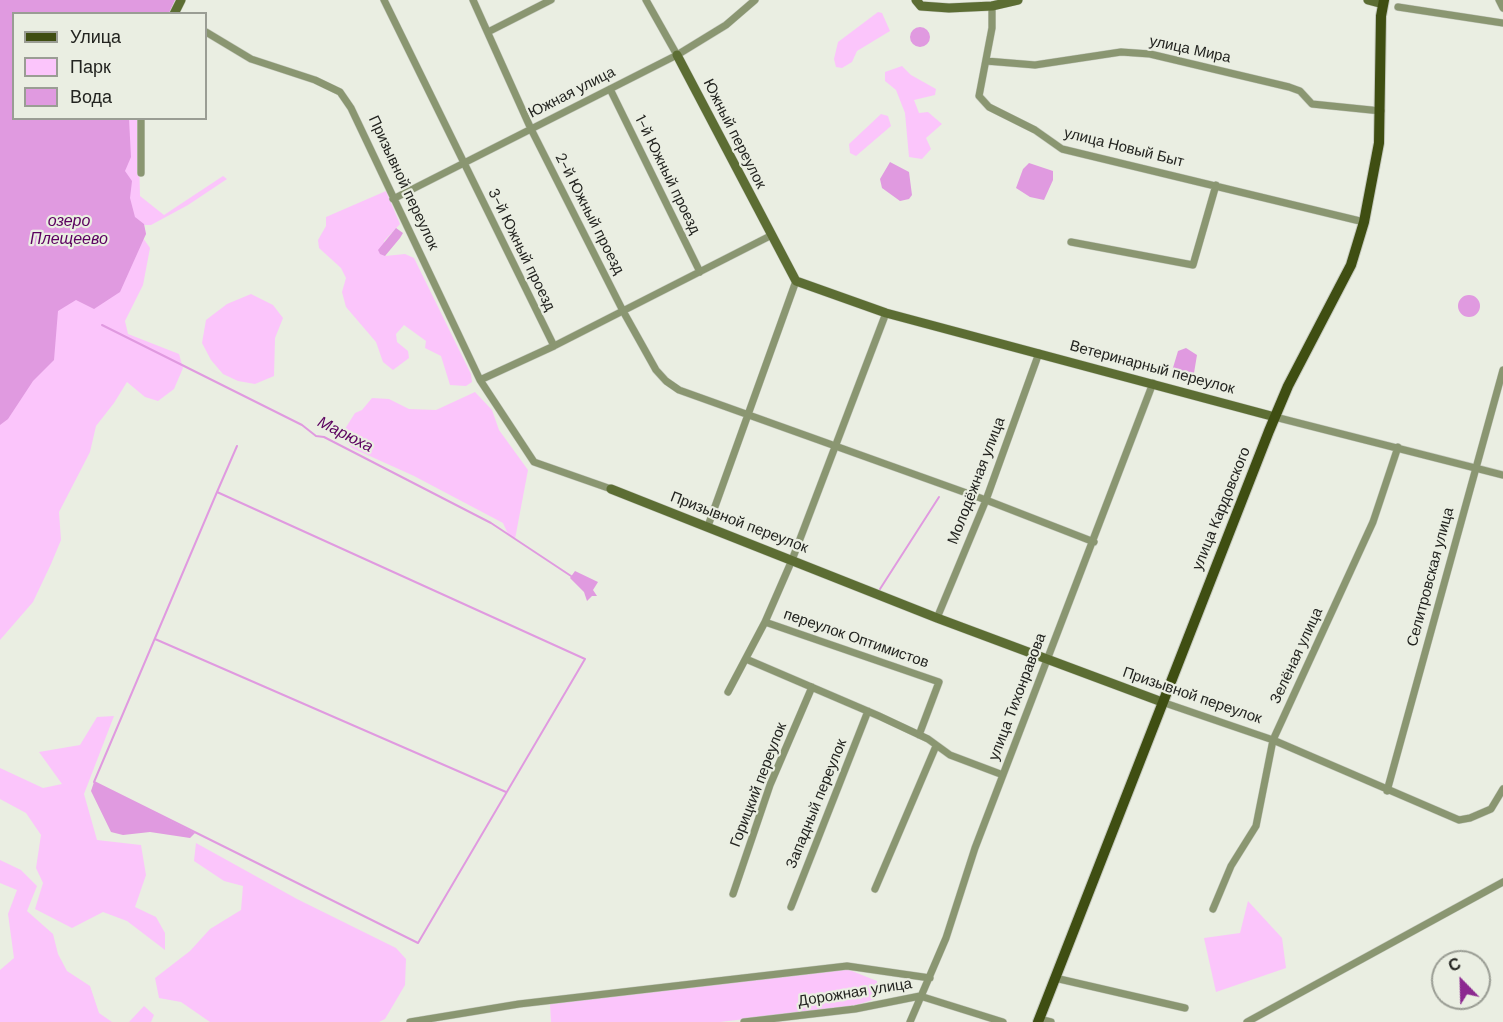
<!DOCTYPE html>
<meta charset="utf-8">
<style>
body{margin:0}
#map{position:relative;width:1503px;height:1022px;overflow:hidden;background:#eaeee2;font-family:"DM Sans",sans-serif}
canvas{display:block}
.legend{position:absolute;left:12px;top:12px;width:195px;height:108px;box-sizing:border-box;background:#eaeee2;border:2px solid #9a9d94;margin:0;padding:8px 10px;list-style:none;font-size:18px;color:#232420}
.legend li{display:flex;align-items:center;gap:12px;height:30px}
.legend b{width:30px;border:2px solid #9a9d94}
.north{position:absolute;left:1431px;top:950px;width:60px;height:60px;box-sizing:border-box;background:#eaeee2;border:2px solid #9a9d94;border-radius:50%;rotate:337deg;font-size:16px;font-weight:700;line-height:24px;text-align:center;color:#232420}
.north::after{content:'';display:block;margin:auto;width:21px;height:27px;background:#8c2990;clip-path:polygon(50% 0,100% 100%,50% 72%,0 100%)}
</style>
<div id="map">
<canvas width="1503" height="1022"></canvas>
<ul class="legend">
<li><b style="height:8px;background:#3f4e12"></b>Улица</li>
<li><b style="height:16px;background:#fbc5fb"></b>Парк</li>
<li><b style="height:16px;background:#e09ae0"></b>Вода</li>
</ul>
<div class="north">С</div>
</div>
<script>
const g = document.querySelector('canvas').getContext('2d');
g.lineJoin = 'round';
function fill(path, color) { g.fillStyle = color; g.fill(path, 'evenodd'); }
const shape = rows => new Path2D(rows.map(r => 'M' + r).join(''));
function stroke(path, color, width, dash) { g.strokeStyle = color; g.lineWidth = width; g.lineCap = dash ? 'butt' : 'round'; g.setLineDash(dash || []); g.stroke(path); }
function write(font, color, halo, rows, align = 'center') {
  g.font = font + ' "DM Sans",sans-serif'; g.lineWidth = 4.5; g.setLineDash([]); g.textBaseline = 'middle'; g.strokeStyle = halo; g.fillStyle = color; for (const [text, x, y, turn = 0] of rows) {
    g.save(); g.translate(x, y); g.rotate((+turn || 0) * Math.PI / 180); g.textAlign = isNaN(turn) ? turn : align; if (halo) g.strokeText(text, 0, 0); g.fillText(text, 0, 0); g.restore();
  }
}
const green = shape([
 [0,0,175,0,169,13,14,14,14,118,138,119,140,196,164,215,223,176,227,179,188,205,151,225,144,225,146,234,143,238,150,248,143,285,125,321,128,334,179,354,183,368,174,389,158,401,145,397,127,382,114,403,96,426,90,452,59,512,61,540,51,564,33,602,0,640],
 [878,12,882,13,890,31,857,51,852,62,842,68,836,67,834,59,838,42],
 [902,66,911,75,936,89,935,95,914,100,919,113,928,112,942,124,926,138,931,149,922,159,909,157,905,113,896,90,885,81,885,72],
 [881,114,888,116,891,126,856,156,850,153,849,144],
 [386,191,400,224,384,241,385,256,405,254,414,258,471,374,472,382,466,386,450,385,441,356,425,348,426,341,404,325,396,334,397,342,408,351,409,358,393,370,383,362,376,342,346,307,342,292,346,278,341,268,319,248,318,240,326,226,326,217],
 [251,294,273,305,283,318,275,338,274,376,255,384,238,381,223,374,211,360,202,343,206,320,227,304],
 [475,392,492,410,499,430,528,470,515,539,508,534,503,523,414,476,352,448,344,440,343,432,355,413,362,410,372,398,389,399,409,409,436,410],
 [114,716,84,794,97,840,141,845,146,875,135,907,156,917,165,933,165,950,127,921,103,912,72,928,35,909,43,883,36,868,41,835,26,813,0,799,0,768,43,788,62,784,39,752,80,745,97,717],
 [196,843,297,899,396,948,406,959,405,985,385,1019,379,1022,210,1022,181,1002,159,998,155,978,190,951,210,929,241,910,243,886,224,881,194,861],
 [0,860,21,870,37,886,27,911,53,934,58,954,67,971,90,986,99,1013,112,1022,0,1022,0,970,14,958,8,914,17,890,0,883],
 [1248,901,1282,938,1286,968,1216,992,1204,938,1240,933],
 [847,969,877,981,875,999,854,1006,720,1022,551,1022,550,1004,557,1002],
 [144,1006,154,1015,151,1022,129,1022]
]);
const water = shape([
 [0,0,175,0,169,13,14,14,14,118,129,119,131,157,125,171,132,181,130,198,135,217,144,224,146,234,120,292,94,309,76,300,58,311,54,360,33,381,8,419,0,425],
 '910 37a10 10 0 1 1 20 0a10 10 0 1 1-20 0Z',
 [890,162,909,172,912,195,909,199,900,201,882,188,880,179],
 [1029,163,1053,171,1053,180,1044,200,1030,197,1016,188,1023,169],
 [396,228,403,233,400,238,385,256,380,254,378,250],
 '1458 306a11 11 0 1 1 22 0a11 11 0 1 1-22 0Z',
 [1186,348,1197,355,1193,379,1188,381,1173,376,1172,371,1178,351],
 [575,571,598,582,593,590,597,596,592,596,587,601,584,592,570,578],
 [94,782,195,833,190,838,150,832,123,835,111,832,91,791]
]);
const stream = shape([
 [102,325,302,425,316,436,324,437,491,523,571,576],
 [217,492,585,659,418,943,94,782,217,492,237,446],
 [880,589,939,497],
 [155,639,506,792]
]);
const street = shape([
 [384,0,554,346],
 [473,0,531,129,623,311,656,370,666,381,679,390,986,500,1094,542],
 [646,0,677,55],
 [1499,0,1503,8],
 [992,6,992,28,979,96,989,107,1035,130,1062,149,1364,222],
 [1398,7,1503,23],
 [206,32,251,59,315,80,340,92,351,108,480,380,534,462,611,489],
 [488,32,551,0],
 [986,61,1035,65,1121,52,1150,54,1289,87,1300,91,1312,104,1381,111],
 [610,89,700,272],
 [141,173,141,118],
 [393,199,677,55,726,25,755,0],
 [1071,242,1193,265,1216,185],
 [480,380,554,346,770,236],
 [1275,417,1503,475],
 [708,526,796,281],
 [937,618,986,500,1039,353],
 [765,622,939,682,919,735],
 [746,659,879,716,928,739,950,755,1003,775],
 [728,692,765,622,792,560,886,313],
 [1162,702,1273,740,1459,820,1470,818,1491,809,1503,789],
 [1387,791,1503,370],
 [875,889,936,746],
 [733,894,770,785,812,687],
 [791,907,868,711],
 [1213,909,1231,866,1256,826,1273,740,1373,522,1398,447],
 [1055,978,1185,1008],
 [1039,1019,1051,1022],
 [410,1022,519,1004,847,966,930,978],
 [744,1022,855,1009,920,996,1003,1022],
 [910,1022,946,938,975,848,1153,383],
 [1247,1022,1503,882]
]);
const secondary = shape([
 [916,0,921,6,949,8,992,6,1018,0],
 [1368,0,1383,4],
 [174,14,181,0],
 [677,55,796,281,886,313,1275,417],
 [611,489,937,618,1162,702]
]);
const primary = shape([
 [1038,1022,1269,431,1288,386,1351,265,1364,222,1379,143,1381,16,1384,0]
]);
const streetNames = [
 ["улица Мира",1190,50,12],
 ["Южная улица",572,93,-27],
 ["Южный переулок",734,134,63],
 ["улица Новый Быт",1124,148,14],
 ["1-й Южный проезд",667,175,64],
 ["Призывной переулок",403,183,65],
 ["2-й Южный проезд",589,214,63],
 ["3-й Южный проезд",521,250,64],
 ["Ветеринарный переулок",1152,368,15],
 ["Молодёжная улица",977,481,-69],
 ["улица Кардовского",1222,509,-68],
 ["Призывной переулок",739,523,21],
 ["Селитровская улица",1431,577,-75],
 ["переулок Оптимистов",856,639,19],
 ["Зелёная улица",1297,656,-65],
 ["Призывной переулок",1192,696,19],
 ["улица Тихонравова",1018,697,-69],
 ["Горицкий переулок",759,785,-69],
 ["Западный переулок",817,804,-68],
 ["Дорожная улица",855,993,-9]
];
const waterNames = [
 ["озеро",69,222],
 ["Плещеево",69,240],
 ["Марюха",345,435,27]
];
fill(green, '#fbc5fb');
fill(water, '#e09ae0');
stroke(stream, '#e09ae0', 2);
stroke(street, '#c6cabf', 8);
stroke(secondary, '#c6cabf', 10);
stroke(primary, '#c6cabf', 12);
stroke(street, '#8a9671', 7);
stroke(secondary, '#5c6d33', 9);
stroke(primary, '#3f4e12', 10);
write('15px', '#232420', '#eaeee2', streetNames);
write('italic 16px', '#5b015f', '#eaeee2', waterNames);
</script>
